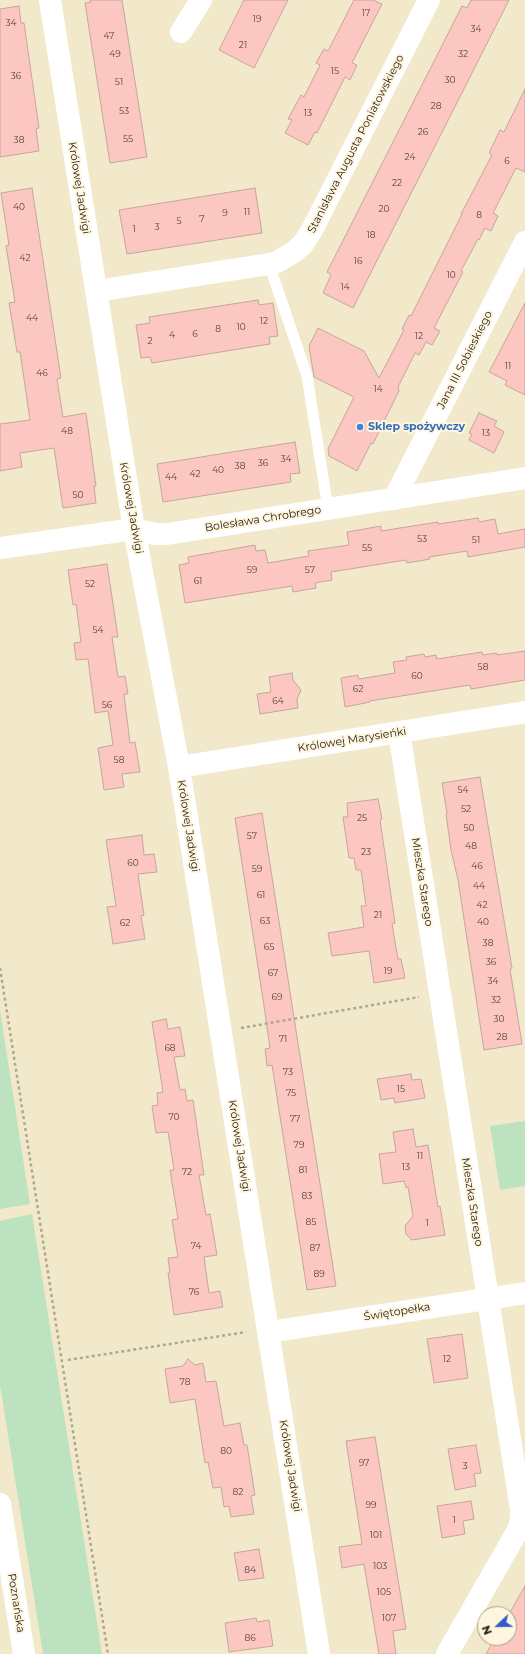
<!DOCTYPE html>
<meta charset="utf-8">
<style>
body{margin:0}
#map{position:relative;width:525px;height:1654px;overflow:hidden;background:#f2e9cb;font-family:Montserrat,sans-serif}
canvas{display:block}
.north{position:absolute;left:477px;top:1606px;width:40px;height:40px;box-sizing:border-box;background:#fef6de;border:1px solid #a59f8c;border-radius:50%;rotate:248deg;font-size:11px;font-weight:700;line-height:16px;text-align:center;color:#1f1c11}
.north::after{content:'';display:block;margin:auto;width:14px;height:18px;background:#2e5ccb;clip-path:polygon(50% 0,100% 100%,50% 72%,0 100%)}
</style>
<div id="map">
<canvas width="525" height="1654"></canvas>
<div class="north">N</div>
</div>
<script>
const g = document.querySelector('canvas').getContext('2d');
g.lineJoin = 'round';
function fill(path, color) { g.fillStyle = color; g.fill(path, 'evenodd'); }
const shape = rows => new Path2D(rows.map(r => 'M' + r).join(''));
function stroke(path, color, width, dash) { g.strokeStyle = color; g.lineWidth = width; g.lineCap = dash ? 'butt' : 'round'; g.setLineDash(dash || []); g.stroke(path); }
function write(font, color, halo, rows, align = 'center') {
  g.font = font + ' Montserrat,sans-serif'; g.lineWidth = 4; g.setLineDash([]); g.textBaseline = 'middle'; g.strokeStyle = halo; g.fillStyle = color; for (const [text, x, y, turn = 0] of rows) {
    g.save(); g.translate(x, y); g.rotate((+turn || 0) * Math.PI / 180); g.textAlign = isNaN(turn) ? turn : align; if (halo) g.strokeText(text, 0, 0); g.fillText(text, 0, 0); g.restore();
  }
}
const green = shape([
 [0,1010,30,1204,0,1209],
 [525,1121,525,1186,500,1190,490,1126],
 [32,1214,102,1654,43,1654,0,1385,0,1221]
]);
const building = shape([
 [90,0,122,0,147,157,110,163,85,3,91,2,90,0],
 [244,0,288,0,254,68,219,50,244,0],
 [354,0,373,0,382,4,352,63,357,65,350,80,345,77,317,133,315,132,308,145,285,133,292,120,288,119,301,95,304,97,320,65,316,63,324,49,328,51,354,0],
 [471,0,509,0,353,308,323,293,331,275,327,272,462,6,467,8,471,0],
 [19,6,21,23,24,23,39,128,36,129,39,151,0,157,0,9,19,6],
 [525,89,525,172,516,168,493,213,498,216,491,231,485,228,479,240,478,239,461,271,463,272,434,328,440,331,432,345,426,342,419,355,415,353,398,387,399,391,389,411,373,444,371,443,357,471,329,456,328,449,354,397,314,377,309,346,318,328,364,351,379,378,404,330,402,329,409,315,411,316,462,214,461,214,492,155,489,153,500,130,504,132,525,89],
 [32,188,61,378,57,379,63,417,86,413,96,486,94,486,96,503,63,508,54,448,20,453,22,467,0,471,0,424,30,420,20,352,17,352,9,303,15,302,6,246,9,245,1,193,32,188],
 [255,188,262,233,127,254,119,210,255,188],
 [258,300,259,305,273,303,278,336,269,337,270,344,152,363,150,357,141,358,136,325,150,323,149,317,258,300],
 [525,303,525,395,505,385,507,381,489,372,525,303],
 [479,413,497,421,494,426,504,432,494,453,469,440,472,434,469,433,479,413],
 [295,442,300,473,290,474,291,482,163,502,157,464,295,442],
 [478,518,479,522,495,519,498,534,525,529,525,547,468,557,467,551,429,557,430,559,407,563,406,560,331,572,332,580,315,583,316,588,293,592,292,586,185,603,179,565,189,563,188,557,255,545,256,551,265,550,268,563,309,556,308,551,349,545,347,532,381,526,381,531,438,522,438,524,478,518],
 [107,564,118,637,112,637,118,677,125,676,128,694,124,694,130,743,135,742,140,772,122,774,124,787,104,790,98,748,113,745,108,711,95,713,88,659,76,660,74,643,81,642,76,604,73,605,68,570,107,564],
 [525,651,525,680,471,689,470,685,370,701,370,702,345,707,341,678,358,675,359,679,395,673,393,662,407,660,406,657,424,654,425,657,436,655,437,659,482,652,483,655,497,653,497,655,525,651],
 [292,673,293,680,301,690,297,699,298,708,260,714,257,694,271,692,269,677,292,673],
 [480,777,512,968,510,969,522,1044,484,1050,458,880,451,850,446,814,447,813,442,783,480,777],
 [378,799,382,819,380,820,395,923,392,924,398,959,401,959,405,978,374,983,369,951,332,956,328,933,364,927,361,906,366,906,361,870,356,870,354,858,349,858,343,817,348,817,347,803,378,799],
 [262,813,336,1286,307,1290,272,1065,267,1066,265,1049,270,1048,264,1006,235,818,262,813],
 [142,835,144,855,154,854,157,872,138,874,144,915,141,916,145,939,113,944,107,907,116,906,106,840,142,835],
 [166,1019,168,1029,180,1027,185,1056,174,1057,180,1090,185,1089,187,1101,193,1100,204,1175,199,1175,206,1215,210,1214,217,1255,204,1257,209,1293,220,1291,223,1307,174,1315,168,1273,170,1273,168,1258,178,1257,172,1220,178,1219,170,1170,174,1170,168,1132,156,1133,152,1106,158,1105,157,1093,163,1092,152,1022,166,1019],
 [411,1074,412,1080,421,1079,425,1098,395,1103,394,1098,381,1100,377,1079,411,1074],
 [413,1129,416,1147,428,1145,438,1207,440,1206,445,1235,412,1240,406,1234,405,1226,413,1216,408,1187,406,1188,404,1181,383,1184,379,1154,396,1152,393,1132,413,1129],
 [462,1334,468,1378,434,1383,427,1339,462,1334],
 [188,1359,195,1365,203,1363,206,1382,216,1381,224,1426,240,1423,244,1445,247,1445,255,1495,251,1496,254,1514,231,1517,229,1506,224,1507,221,1487,213,1488,208,1462,205,1463,195,1399,170,1403,165,1369,183,1366,188,1359],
 [375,1437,406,1629,393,1631,396,1654,379,1654,364,1564,342,1568,339,1547,362,1544,346,1441,375,1437],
 [476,1445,481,1473,474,1474,476,1486,455,1490,448,1449,476,1445],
 [471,1501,474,1519,463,1521,465,1534,442,1538,437,1506,471,1501],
 [259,1549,264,1578,239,1581,234,1553,259,1549],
 [525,1586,525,1654,486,1654,495,1638,509,1638,509,1614,525,1586],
 [256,1618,257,1622,269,1620,273,1646,229,1652,225,1623,256,1618]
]);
const path = shape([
 [0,968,108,1654],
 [241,1028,419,997],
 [68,1360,246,1332]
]);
const service = shape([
 [269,264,307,376,328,509]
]);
const minor = shape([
 [50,0,134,529,179,767,319,1654],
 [181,32,201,0],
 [96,291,269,264,277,262,294,252,303,244,312,230,429,0],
 [394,499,525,242],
 [0,548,134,529,155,534,167,534,525,478],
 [399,732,521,1509,521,1521,518,1530,447,1654],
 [179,767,525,712],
 [269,1332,525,1293]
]);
const primary = shape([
 [0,1504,24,1654]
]);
const markers = [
 [360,427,4,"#3f7fe0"]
];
const numberNames = [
 ["17",366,13],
 ["19",257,19],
 ["34",11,23],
 ["34",476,29],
 ["47",109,36],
 ["21",243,45],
 ["49",115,54],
 ["32",463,54],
 ["15",335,71],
 ["36",16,76],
 ["30",450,80],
 ["51",119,82],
 ["28",436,106],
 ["53",124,111],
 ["13",308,113],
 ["26",423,132],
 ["55",128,139],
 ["38",19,140],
 ["24",410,157],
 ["6",507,161],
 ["22",397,183],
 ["40",19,207],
 ["20",384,209],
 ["11",247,212],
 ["9",225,213],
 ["8",479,215],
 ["7",202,219],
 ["5",179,221],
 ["3",157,227],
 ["1",134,229],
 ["18",371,235],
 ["42",25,258],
 ["16",358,261],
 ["10",451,275],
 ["14",345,287],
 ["44",32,318],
 ["12",264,321],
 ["10",241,327],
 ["8",218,329],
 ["6",195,334],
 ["4",172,335],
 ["12",419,336],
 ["2",150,341],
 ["11",508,366],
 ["46",42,373],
 ["14",378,389],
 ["48",67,431],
 ["13",486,433],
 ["34",286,459],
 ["36",263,463],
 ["38",240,466],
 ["40",218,470],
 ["42",195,474],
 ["44",171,477],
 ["50",78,495],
 ["53",422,539],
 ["51",476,540],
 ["55",367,548],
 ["59",252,570],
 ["57",310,570],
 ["61",198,581],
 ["52",90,584],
 ["54",98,630],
 ["58",483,667],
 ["60",417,676],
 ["62",358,689],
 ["64",278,701],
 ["56",107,705],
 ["58",119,760],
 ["54",463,790],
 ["52",466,809],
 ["25",362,818],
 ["50",469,828],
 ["57",252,836],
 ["48",471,846],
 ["23",366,852],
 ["60",133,863],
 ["46",477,866],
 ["59",257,869],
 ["44",479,886],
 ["61",261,895],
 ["42",482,905],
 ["21",378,915],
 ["63",265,921],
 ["40",483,922],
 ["62",125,923],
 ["38",488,943],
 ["65",269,947],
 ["36",491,962],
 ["19",388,971],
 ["67",273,973],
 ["34",493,981],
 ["69",277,997],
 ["32",496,1000],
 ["30",499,1019],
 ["28",502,1037],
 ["71",283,1039],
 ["68",170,1048],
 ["73",288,1072],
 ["15",401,1089],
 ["75",291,1093],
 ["70",174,1117],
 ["77",295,1119],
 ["79",299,1145],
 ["11",420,1156],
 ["13",406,1167],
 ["81",303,1170],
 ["72",187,1172],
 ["83",307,1196],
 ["85",311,1222],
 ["1",427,1223],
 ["74",196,1246],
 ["87",315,1248],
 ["89",319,1274],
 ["76",194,1292],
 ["12",447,1359],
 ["78",185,1382],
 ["80",226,1451],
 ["97",364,1463],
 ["3",465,1466],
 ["82",238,1492],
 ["99",371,1505],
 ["1",454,1520],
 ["101",376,1535],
 ["103",380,1566],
 ["84",250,1570],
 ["105",384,1592],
 ["107",389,1618],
 ["86",250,1638]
];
const streetNames = [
 ["Stanisława Augusta Poniatowskiego",356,144,-63],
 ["Królowej Jadwigi",79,188,81],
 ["Jana III Sobieskiego",465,360,-63],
 ["Królowej Jadwigi",131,508,80],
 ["Bolesława Chrobrego",263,519,-9],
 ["Królowej Marysieńki",352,740,-9],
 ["Królowej Jadwigi",188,826,81],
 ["Mieszka Starego",422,882,81],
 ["Królowej Jadwigi",239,1146,81],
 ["Mieszka Starego",472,1202,81],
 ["Świętopełka",397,1312,-9],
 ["Królowej Jadwigi",290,1466,81],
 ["Poznańska",16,1603,81]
];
const shopNames = [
 ["Sklep spożywczy",368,427]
];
fill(green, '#bde2c0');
fill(building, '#fcc6c1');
stroke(building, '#c6a4a1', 1);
stroke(path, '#afa890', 2.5, [3, 3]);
stroke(service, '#fff', 11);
stroke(minor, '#fff', 22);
stroke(primary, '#fff', 22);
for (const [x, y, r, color] of markers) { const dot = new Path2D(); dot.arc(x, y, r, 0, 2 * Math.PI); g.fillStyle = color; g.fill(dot); stroke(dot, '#fef6de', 1.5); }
write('9px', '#56463d', null, numberNames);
write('11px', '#1f1c11', '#fef6de', streetNames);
write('bold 11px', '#366cbe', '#fef6de', shopNames, 'left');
</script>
